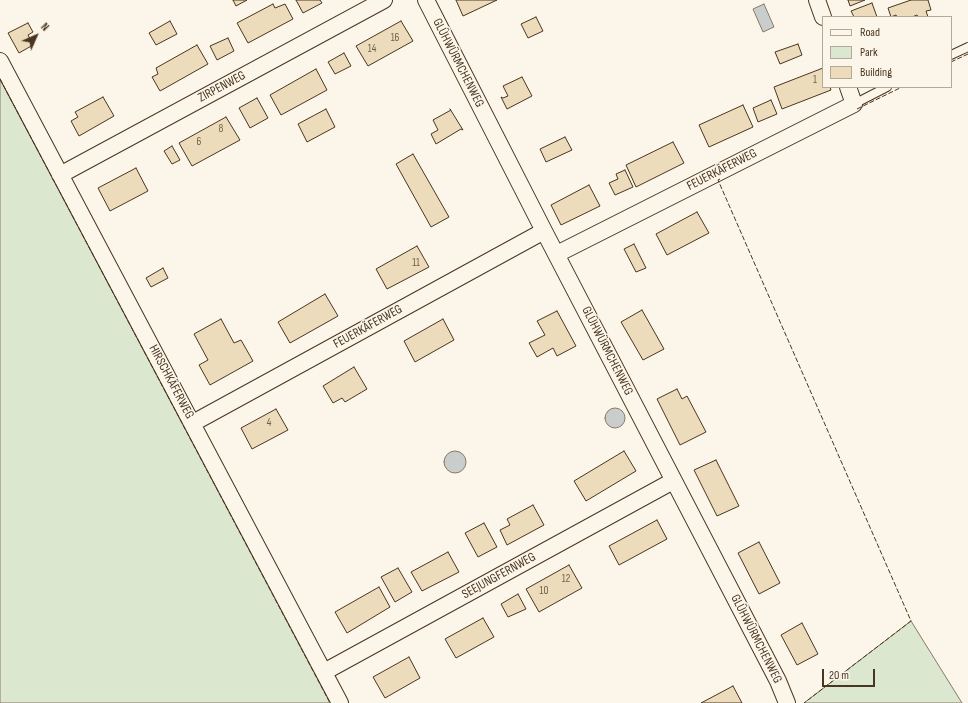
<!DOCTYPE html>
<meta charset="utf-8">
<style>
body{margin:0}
#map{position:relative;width:968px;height:703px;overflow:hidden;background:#fbf6e9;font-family:"Sofia Sans Condensed",sans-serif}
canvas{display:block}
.legend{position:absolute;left:822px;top:16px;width:130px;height:72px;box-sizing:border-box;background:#fbf6e9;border:1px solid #b4a999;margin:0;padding:5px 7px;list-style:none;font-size:12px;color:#4a3520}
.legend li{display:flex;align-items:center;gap:8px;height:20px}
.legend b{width:20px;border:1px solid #b4a999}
.north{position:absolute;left:16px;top:16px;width:40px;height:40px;-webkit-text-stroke:3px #fbf6e9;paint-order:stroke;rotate:45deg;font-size:11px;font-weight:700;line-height:16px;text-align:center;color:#4a3520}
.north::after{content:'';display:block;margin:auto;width:14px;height:18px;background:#4a3520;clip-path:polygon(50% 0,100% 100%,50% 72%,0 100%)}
.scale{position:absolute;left:822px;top:669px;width:53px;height:18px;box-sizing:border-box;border:2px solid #4a3520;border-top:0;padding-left:5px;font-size:12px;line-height:14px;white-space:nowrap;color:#4a3520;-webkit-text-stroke:3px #fbf6e9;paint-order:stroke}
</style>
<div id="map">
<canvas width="968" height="703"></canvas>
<ul class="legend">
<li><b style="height:5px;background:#fbf6e9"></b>Road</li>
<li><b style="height:11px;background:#dce7d0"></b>Park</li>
<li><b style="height:11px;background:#ecdcbc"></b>Building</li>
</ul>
<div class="north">N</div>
<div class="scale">20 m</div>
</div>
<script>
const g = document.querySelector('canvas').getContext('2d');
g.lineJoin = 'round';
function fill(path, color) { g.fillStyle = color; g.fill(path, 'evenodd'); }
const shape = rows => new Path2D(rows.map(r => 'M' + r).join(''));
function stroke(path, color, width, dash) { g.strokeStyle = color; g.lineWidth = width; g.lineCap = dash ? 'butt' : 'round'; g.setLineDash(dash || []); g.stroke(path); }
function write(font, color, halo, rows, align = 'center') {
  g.font = font + ' "Sofia Sans Condensed",sans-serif'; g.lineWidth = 3; g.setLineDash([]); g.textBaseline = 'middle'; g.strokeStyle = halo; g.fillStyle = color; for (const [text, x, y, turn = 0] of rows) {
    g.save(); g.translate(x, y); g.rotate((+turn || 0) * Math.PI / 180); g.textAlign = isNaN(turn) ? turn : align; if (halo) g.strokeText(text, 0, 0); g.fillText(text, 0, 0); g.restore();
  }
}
const green = shape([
 [0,79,62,195,333,703,0,703,0,79],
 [911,621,962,703,804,703,911,621]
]);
const water = shape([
 [764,4,774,27,763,32,753,9,764,4],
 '605 418a10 10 0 1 1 20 0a10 10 0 1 1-20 0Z',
 '444 462a11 11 0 1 1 22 0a11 11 0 1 1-22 0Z'
]);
const building = shape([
 [233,0,247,0,236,6,233,0],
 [296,0,320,0,322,3,303,13,296,0],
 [456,0,497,0,463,16,456,0],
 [848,0,865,0,850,6,848,0],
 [911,0,928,0,931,10,926,11,928,17,918,17,917,15,912,17,897,17,896,15,891,17,888,8,911,0],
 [872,3,877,17,854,17,851,11,872,3],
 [273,4,275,8,285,4,293,19,248,43,237,23,273,4],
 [536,17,543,31,528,38,521,24,536,17],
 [170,21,177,34,156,45,149,33,170,21],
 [401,21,413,41,368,66,356,46,401,21],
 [28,23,33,32,28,35,33,45,19,53,8,33,28,23],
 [228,38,234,51,217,60,210,46,228,38],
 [798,44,802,55,780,64,775,52,798,44],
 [197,45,208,64,160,91,152,77,158,74,156,68,197,45],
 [344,53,351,66,335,74,328,62,344,53],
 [823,68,823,87,830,87,831,90,782,109,774,87,823,68],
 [316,69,327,90,281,115,270,95,316,69],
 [522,77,532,96,507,109,501,97,503,98,508,96,503,86,522,77],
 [103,97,114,116,79,136,71,121,78,117,75,112,103,97],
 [257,98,268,118,250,128,239,108,257,98],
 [771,100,777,114,758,122,753,108,771,100],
 [743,105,753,127,709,147,699,125,743,105],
 [326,109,335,127,307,142,298,124,326,109],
 [450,109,463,130,461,129,436,144,431,134,438,130,433,120,451,110,450,109],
 [226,117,240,140,192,166,179,143,226,117],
 [565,137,572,150,546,162,540,149,565,137],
 [673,142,684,163,636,187,626,165,673,142],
 [172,146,180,160,172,164,164,151,172,146],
 [413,154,449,217,431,227,396,164,413,154],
 [136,168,148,191,110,211,98,188,136,168],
 [625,170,633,187,615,195,609,183,618,179,616,174,625,170],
 [589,185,600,206,561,225,551,205,589,185],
 [697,212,709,233,667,255,656,234,697,212],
 [634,244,646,268,636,272,624,249,634,244],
 [417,246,429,267,387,289,376,269,417,246],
 [163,268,168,278,151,287,146,278,163,268],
 [325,294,338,316,290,343,278,322,325,294],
 [642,310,664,349,643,360,621,322,642,310],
 [557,311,576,346,557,356,553,348,537,357,529,343,545,335,537,321,557,311],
 [221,319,234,343,241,340,253,361,210,385,199,365,208,360,194,334,221,319],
 [443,319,454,340,415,362,404,341,443,319],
 [354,367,367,389,345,402,342,398,333,403,323,386,354,367],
 [677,389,682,399,687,396,706,432,680,445,657,399,677,389],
 [276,409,288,430,252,449,241,428,276,409],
 [624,451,636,471,586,501,574,481,624,451],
 [716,460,739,506,717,516,694,470,716,460],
 [533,505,544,525,507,545,500,530,510,525,507,519,533,505],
 [657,520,667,539,619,565,609,546,657,520],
 [484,523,497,547,478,557,465,533,484,523],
 [759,542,780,583,759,594,738,553,759,542],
 [448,552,459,572,422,591,411,572,448,552],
 [569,565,582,588,539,612,526,589,569,565],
 [398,568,412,592,395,602,381,577,398,568],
 [379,587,390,607,347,633,335,612,379,587],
 [518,594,526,609,508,617,501,604,518,594],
 [483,618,494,637,456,658,445,639,483,618],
 [802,623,818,654,797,665,781,635,802,623],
 [409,657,420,678,385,698,373,677,409,657],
 [733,686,742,703,701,703,733,686]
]);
const lane = shape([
 [951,55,968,47],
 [854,104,887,87]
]);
const street = shape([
 [426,0,544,231,778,681,787,703],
 [817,0,823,17],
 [0,61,340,703],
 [60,175,384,0],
 [557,254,854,104,848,87],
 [193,423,544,231],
 [324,672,673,481]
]);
const fence = shape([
 [951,62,968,54],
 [0,79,330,703],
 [857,109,902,87],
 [720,179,718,180,911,621,804,703]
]);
const numberNames = [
 ["16",395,38],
 ["14",372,49],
 ["1",815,80],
 ["8",221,129],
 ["6",199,142],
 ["11",416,263],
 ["4",269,423],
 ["12",566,579],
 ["10",544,591]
];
const streetNames = [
 ["GLÜHWÜRMCHENWEG",458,63,63],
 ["ZIRPENWEG",222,87,-28],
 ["FEUERKÄFERWEG",722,170,-27],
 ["FEUERKÄFERWEG",368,327,-29],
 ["GLÜHWÜRMCHENWEG",607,351,63],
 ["HIRSCHKÄFERWEG",171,382,62],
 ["SEEJUNGFERNWEG",499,576,-29],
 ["GLÜHWÜRMCHENWEG",756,639,63]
];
fill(green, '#dce7d0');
stroke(green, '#887966', 1);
fill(water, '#c9cecd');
stroke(water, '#887966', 1);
fill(building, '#ecdcbc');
stroke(building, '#4a3520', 1);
stroke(lane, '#4a3520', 10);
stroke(street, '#4a3520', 18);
stroke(lane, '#fbf6e9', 8);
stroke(street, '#fbf6e9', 16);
stroke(fence, '#4a3520', 1, [5, 2]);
write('11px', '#725f47', null, numberNames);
write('13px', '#4a3520', '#fbf6e9', streetNames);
</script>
